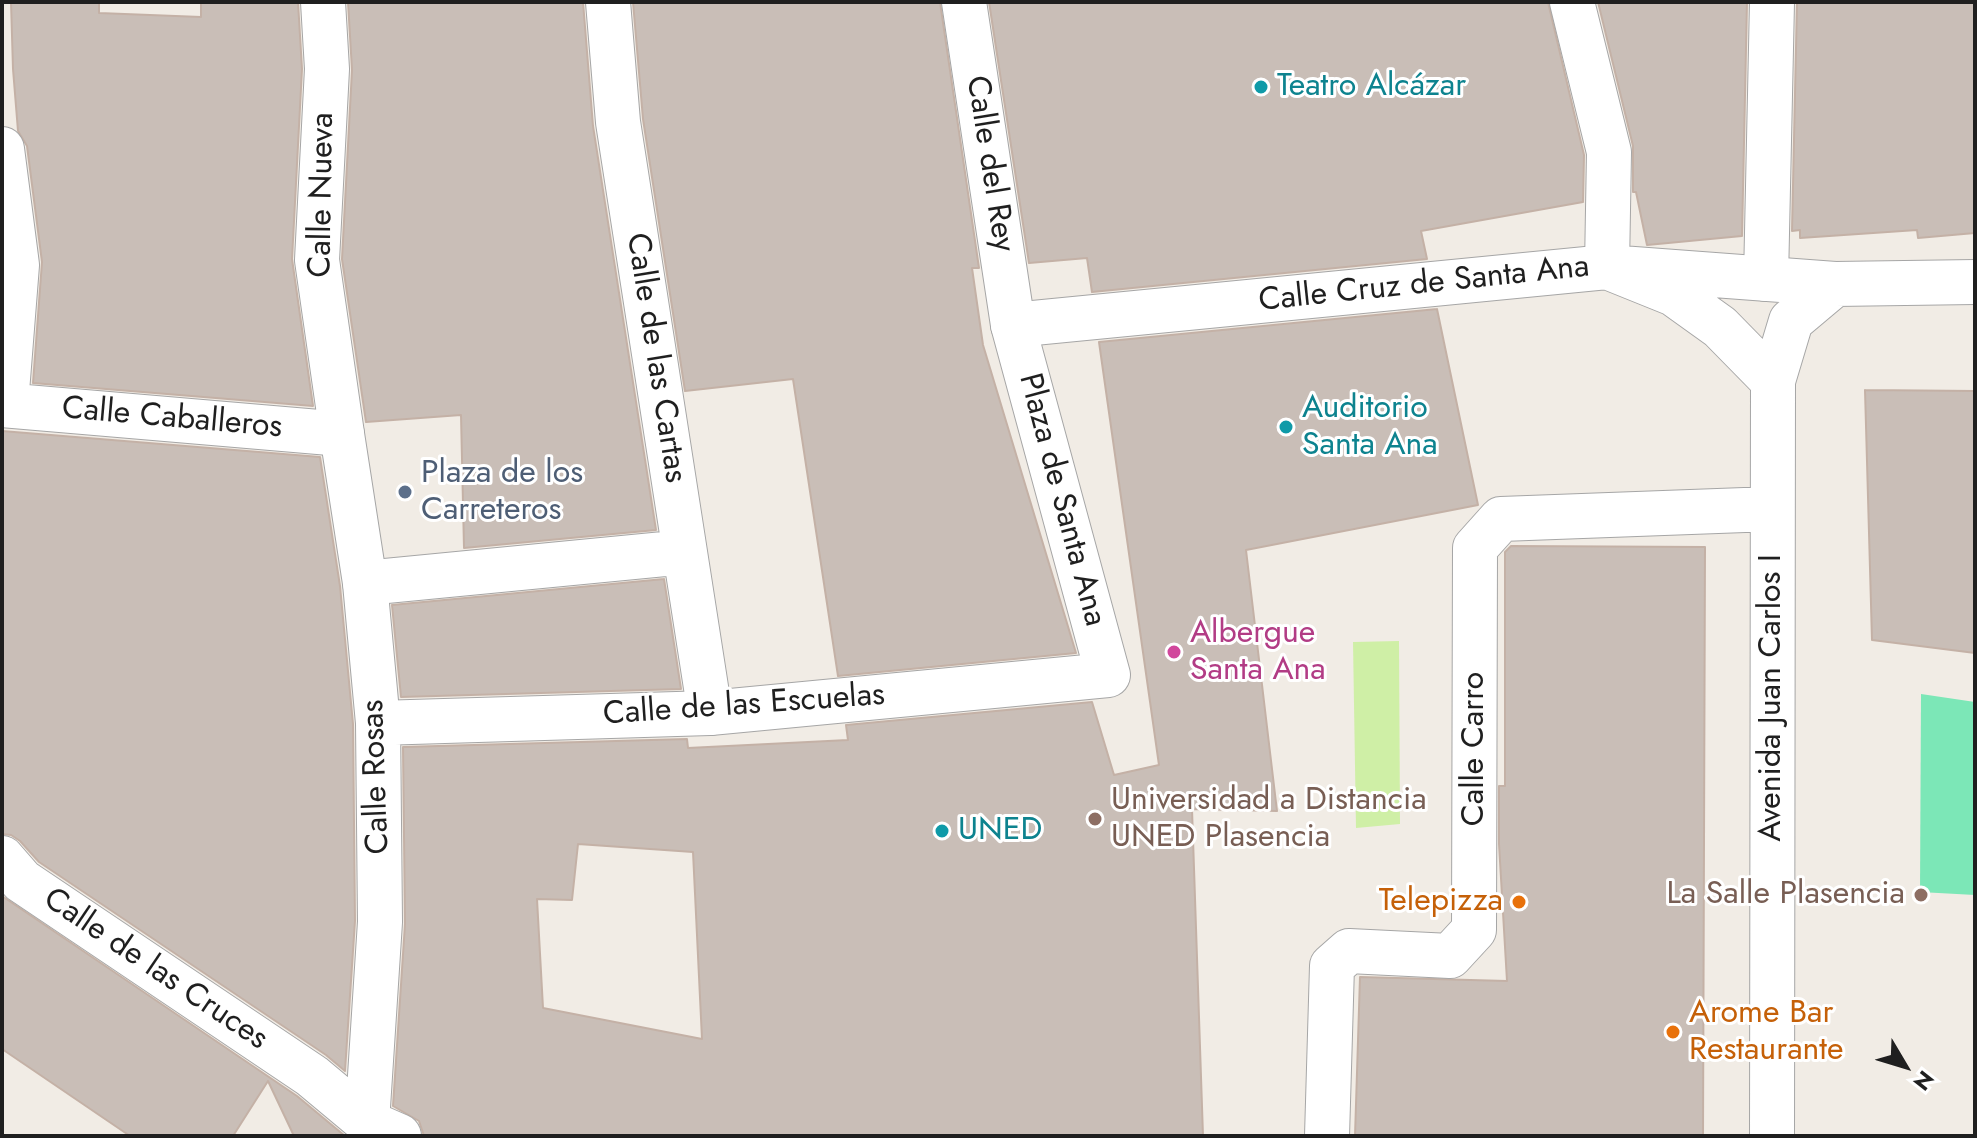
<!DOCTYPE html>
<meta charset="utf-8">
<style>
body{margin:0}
#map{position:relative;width:1977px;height:1138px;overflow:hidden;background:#f1ece5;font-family:Jost,sans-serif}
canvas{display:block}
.frame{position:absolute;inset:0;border:4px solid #1f1f1f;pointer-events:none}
.north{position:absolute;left:1865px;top:1026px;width:80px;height:80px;-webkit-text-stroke:6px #fff;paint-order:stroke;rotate:128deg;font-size:22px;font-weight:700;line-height:32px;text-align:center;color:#1f1f1f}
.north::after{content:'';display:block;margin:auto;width:28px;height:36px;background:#1f1f1f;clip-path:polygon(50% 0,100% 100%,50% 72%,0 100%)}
</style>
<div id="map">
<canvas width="1977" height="1138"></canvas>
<div class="frame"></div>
<div class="north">N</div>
</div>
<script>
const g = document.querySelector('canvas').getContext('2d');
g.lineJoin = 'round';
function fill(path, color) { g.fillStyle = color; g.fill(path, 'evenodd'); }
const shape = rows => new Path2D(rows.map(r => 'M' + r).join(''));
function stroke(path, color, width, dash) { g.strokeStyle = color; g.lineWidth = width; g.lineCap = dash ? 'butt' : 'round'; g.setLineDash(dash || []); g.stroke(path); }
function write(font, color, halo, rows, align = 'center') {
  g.font = font + ' Jost,sans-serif'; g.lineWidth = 6; g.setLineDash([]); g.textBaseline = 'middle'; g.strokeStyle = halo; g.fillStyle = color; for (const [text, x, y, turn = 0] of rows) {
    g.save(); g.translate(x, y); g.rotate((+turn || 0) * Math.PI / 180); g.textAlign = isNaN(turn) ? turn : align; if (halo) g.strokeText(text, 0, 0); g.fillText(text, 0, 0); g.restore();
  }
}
const grass = shape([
 [1399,641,1400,824,1356,828,1353,642]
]);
const pitch = shape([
 [1921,694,1975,702,1975,895,1920,892]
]);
const building = shape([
 [11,2,99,2,99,13,201,17,201,2,298,2,302,69,292,259,313,406,33,383,42,262,27,146,18,131,13,69,11,2],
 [348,2,583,2,593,126,656,530,464,548,461,415,366,422,342,259,352,70,348,2],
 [633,2,940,2,979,268,972,268,983,345,1076,653,838,676,793,379,685,391,643,119,633,2],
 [989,2,1548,2,1584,155,1583,202,1421,231,1427,259,1092,292,1087,258,1029,263,989,2],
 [1598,2,1747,2,1742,236,1647,245,1636,192,1633,192,1633,146,1598,2],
 [1797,2,1975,2,1975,233,1918,238,1917,230,1800,238,1800,230,1792,231,1797,2],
 [1437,309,1478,505,1246,550,1277,811,1192,809,1203,1136,424,1136,419,1121,393,1106,405,924,403,747,687,739,688,748,848,740,846,725,1092,702,1114,775,1159,765,1099,342,1437,309],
 [578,844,693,852,702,1039,543,1008,537,899,572,900,578,844],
 [1865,390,1975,391,1975,653,1872,640,1865,390],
 [2,431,320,457,340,586,353,724,355,921,345,1071,326,1055,39,862,20,841,11,835,2,834,2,431],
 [1511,546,1705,547,1703,1136,1355,1136,1360,977,1507,981,1499,844,1499,786,1505,786,1505,552,1511,546],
 [664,579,681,689,401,697,392,605,664,579],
 [2,896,297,1096,345,1136,294,1136,268,1081,233,1136,130,1136,2,1049,2,896]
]);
const pedestrian = shape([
 [608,2,618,122,710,713],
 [964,2,1013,325],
 [2,149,17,265,6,404],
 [1766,279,1772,2],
 [2,405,342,434,317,260,327,69,323,2],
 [365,583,685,552]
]);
const minor = shape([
 [1572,2,1609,152,1607,267,1674,294,1720,327,1773,381],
 [342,434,365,583,378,723,380,922,367,1122],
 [378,723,710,713,1108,675,1013,325,1607,267,1835,284,1975,282],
 [2,858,22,881,312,1076,367,1122,399,1136],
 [1327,1136,1332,966,1349,951,1450,956,1474,930,1475,548,1501,519,1772,509],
 [1772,1136,1773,381,1791,321,1835,284]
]);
const markers = [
 [1261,87,8,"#0f9aa8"],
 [1286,427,8,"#0f9aa8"],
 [405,492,8,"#5c6f8a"],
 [1174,652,8,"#d1479c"],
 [1095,819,8,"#8d6e63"],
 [942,831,8,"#0f9aa8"],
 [1921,895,8,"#8d6e63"],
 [1519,902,8,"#e8710a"],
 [1673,1032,8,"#e8710a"]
];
const cultureNames = [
 ["Teatro Alcázar",1277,87],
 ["Auditorio",1302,409],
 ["Santa Ana",1302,446],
 ["UNED",958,831]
];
const streetNames = [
 ["Calle del Rey",989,164,81],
 ["Calle Nueva",323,195,-89],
 ["Calle Cruz de Santa Ana",1424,285,-6],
 ["Calle de las Cartas",655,358,81],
 ["Calle Caballeros",172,419,5],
 ["Plaza de Santa Ana",1061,500,75],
 ["Avenida Juan Carlos I",1772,698,-90],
 ["Calle de las Escuelas",744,706,-4],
 ["Calle Carro",1475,749,-90],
 ["Calle Rosas",377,777,-92],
 ["Calle de las Cruces",155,970,34]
];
const serviceNames = [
 ["Plaza de los",421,474],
 ["Carreteros",421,511]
];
const hotelNames = [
 ["Albergue",1190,634],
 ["Santa Ana",1190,671]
];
const educationNames = [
 ["Universidad a Distancia",1111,801],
 ["UNED Plasencia",1111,838],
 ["La Salle Plasencia",1905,895,"right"]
];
const foodNames = [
 ["Telepizza",1503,902],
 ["Arome Bar",1689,1014,"left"],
 ["Restaurante",1689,1051,"left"]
];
fill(grass, '#cfefa6');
fill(pitch, '#7ce7b7');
fill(building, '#c9beb7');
stroke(building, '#c4b1a6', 2);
stroke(pedestrian, '#a6a6a6', 46);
stroke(minor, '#a6a6a6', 46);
stroke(pedestrian, '#fff', 44);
stroke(minor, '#fff', 44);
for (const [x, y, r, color] of markers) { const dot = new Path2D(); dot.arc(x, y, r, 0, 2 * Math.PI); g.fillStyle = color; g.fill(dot); stroke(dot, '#fff', 3); }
write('32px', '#0d838f', '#fff', cultureNames, 'left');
write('32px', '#1f1f1f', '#fff', streetNames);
write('32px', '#4e5e75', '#fff', serviceNames, 'left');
write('32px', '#b23c85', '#fff', hotelNames, 'left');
write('32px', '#785e54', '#fff', educationNames, 'left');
write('32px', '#c56008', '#fff', foodNames, 'right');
</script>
